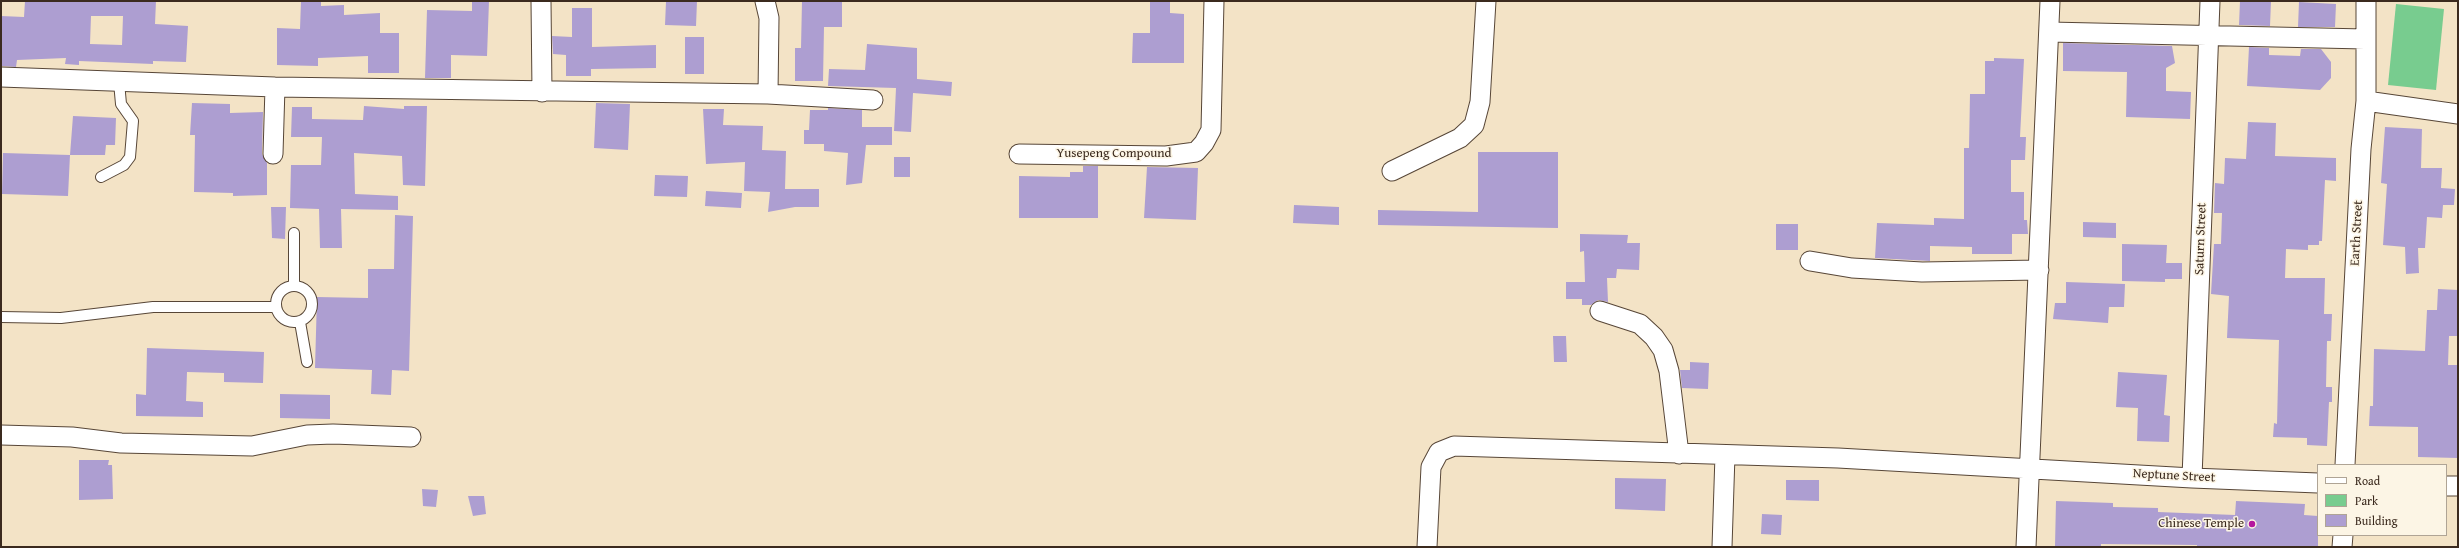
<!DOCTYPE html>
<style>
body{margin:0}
#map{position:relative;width:2459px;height:548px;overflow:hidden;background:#f3e3c6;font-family:"Gentium Book Plus",serif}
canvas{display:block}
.frame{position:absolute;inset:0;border:2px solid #3b2a1e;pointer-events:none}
.legend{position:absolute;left:2317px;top:464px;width:130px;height:72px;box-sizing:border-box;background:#fcf5e5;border:1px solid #afa495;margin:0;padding:5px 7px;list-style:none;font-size:12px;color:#3b2a1e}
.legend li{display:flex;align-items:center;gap:8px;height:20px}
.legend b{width:20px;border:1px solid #afa495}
</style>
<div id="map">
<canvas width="2459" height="548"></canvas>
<div class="frame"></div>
<ul class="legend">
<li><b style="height:5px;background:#fff"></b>Road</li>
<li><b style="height:11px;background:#78cc8f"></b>Park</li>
<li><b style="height:11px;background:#ad9ed1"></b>Building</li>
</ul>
</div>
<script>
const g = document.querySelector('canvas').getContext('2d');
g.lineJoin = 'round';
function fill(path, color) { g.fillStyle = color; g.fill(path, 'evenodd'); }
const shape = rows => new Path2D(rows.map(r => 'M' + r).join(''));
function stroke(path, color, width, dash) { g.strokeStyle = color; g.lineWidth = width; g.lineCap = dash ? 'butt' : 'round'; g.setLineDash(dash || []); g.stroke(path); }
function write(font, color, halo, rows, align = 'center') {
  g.font = font + ' "Gentium Book Plus",serif'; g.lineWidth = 3; g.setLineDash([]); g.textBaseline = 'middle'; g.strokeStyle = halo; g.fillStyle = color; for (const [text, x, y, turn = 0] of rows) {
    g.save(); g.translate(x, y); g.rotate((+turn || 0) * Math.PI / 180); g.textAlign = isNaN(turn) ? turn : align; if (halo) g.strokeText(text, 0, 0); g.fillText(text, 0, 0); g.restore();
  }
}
const green = shape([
 [2396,4,2444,9,2436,90,2388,85]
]);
const building = shape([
 [25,1,156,1,155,24,188,26,186,62,153,61,153,64,79,61,79,65,65,64,66,58,17,60,16,67,1,66,1,16,24,17],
 [91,16,123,16,122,45,90,44],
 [301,1,321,1,321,6,344,5,344,15,380,13,380,33,399,33,399,73,368,73,368,56,318,58,318,66,277,65,277,28,300,29],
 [472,1,489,1,487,56,451,55,451,78,425,78,427,10,472,11],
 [697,1,696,26,665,25,666,2],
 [802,1,842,1,842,27,824,27,823,81,795,81,795,48,801,48],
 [1150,1,1170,1,1170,13,1184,14,1184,63,1132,63,1133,33,1150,33],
 [2240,1,2271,1,2270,26,2239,25],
 [2299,2,2336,4,2335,27,2298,27],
 [572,8,592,8,592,47,656,45,656,68,591,69,591,76,566,76,566,55,553,54,552,36,572,37],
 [685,37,704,37,704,74,685,74],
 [2063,43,2172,46,2175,63,2166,68,2166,91,2191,92,2190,119,2126,117,2127,72,2063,71],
 [867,44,917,48,917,79,952,82,951,96,913,93,911,132,894,131,896,88,828,86,829,69,865,70],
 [2249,47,2269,48,2269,55,2300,56,2301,49,2321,49,2331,62,2331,78,2320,90,2247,86],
 [1994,58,2024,59,2020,137,2026,137,2025,160,2011,160,2011,192,2024,192,2024,220,2027,220,2028,234,2012,234,2012,254,1972,254,1972,247,1930,246,1930,261,1875,258,1877,223,1934,225,1934,218,1964,219,1964,148,1969,148,1970,94,1985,94,1985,61,1994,61],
 [192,103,230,104,230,113,263,112,262,154,267,163,267,195,233,196,233,193,194,192,195,135,190,135],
 [596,103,630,104,628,150,594,148],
 [364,106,404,109,404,106,427,106,425,186,403,185,402,156,354,153,355,194,398,196,398,210,341,209,342,248,320,248,319,209,290,208,291,165,321,165,322,137,291,137,292,107,312,107,312,119,363,120],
 [828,108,862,110,862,127,892,127,892,145,866,145,862,183,846,185,848,153,824,151,824,144,804,144,804,130,809,130,810,110,828,110],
 [703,109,724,109,723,125,763,126,762,150,786,151,785,189,819,189,819,207,795,207,768,212,770,192,744,191,745,162,706,164],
 [73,116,116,118,115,145,106,145,105,155,70,155],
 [2248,122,2276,123,2275,156,2336,158,2336,181,2325,180,2322,241,2319,241,2319,245,2308,245,2308,250,2286,249,2285,278,2325,278,2324,314,2332,314,2331,341,2327,341,2326,387,2332,387,2332,402,2329,402,2327,446,2307,445,2307,438,2273,437,2274,423,2277,424,2279,340,2227,338,2229,296,2211,294,2214,244,2221,244,2222,213,2214,213,2215,183,2224,184,2225,158,2246,159],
 [2385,127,2422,129,2421,168,2442,168,2441,188,2455,189,2454,205,2443,205,2442,218,2427,217,2425,248,2418,248,2419,273,2406,274,2405,247,2383,245,2387,184,2381,183],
 [1478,152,1558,152,1558,228,1378,225,1378,210,1478,212],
 [3,153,70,155,68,196,2,194],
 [894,157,910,157,910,177,894,177],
 [1083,166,1098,166,1098,218,1019,218,1019,176,1070,177,1070,172,1083,172],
 [1147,167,1198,168,1196,220,1144,218],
 [655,175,688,176,687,197,654,196],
 [706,191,742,193,741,208,705,206],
 [1294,205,1339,207,1339,225,1293,223],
 [271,207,286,207,285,239,272,238],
 [395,215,413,216,409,371,392,370,391,395,371,394,372,370,315,368,317,297,368,298,368,269,394,269],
 [2083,222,2116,223,2116,238,2083,237],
 [1776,224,1798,224,1798,250,1776,250],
 [1580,234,1628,235,1627,243,1640,243,1639,270,1617,269,1616,278,1607,278,1608,302,1598,300,1591,305,1582,305,1582,299,1566,299,1566,282,1585,282,1584,251,1580,252],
 [2122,244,2167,245,2166,263,2182,263,2182,279,2165,279,2165,282,2122,281],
 [2066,282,2125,284,2124,307,2109,307,2108,323,2053,319,2055,303,2066,303],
 [2438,289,2458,290,2458,336,2449,336,2448,365,2458,365,2458,458,2418,457,2418,427,2369,426,2370,406,2373,406,2374,349,2425,351,2427,310,2437,310],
 [1553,336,1566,336,1567,362,1554,362],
 [147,348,264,352,263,383,224,382,224,373,187,372,186,401,203,402,203,417,136,416,136,394,146,395],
 [1690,362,1709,363,1708,389,1682,388,1680,370,1690,370],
 [2118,372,2167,375,2164,415,2170,416,2169,442,2137,441,2138,408,2116,407],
 [280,394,330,395,330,419,280,418],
 [79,460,109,460,108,465,112,465,113,499,79,500],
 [1615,478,1666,479,1665,511,1615,509],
 [1786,480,1819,480,1819,501,1786,500],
 [422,489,438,490,436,507,423,506],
 [468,496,484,496,486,514,473,516],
 [2056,501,2113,503,2113,507,2158,508,2158,512,2235,515,2236,501,2305,504,2304,515,2318,516,2318,547,2197,547,2197,545,2101,544,2101,547,2055,546],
 [1762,514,1782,515,1781,535,1761,534]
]);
const service = shape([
 [101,177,124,165,130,157,133,121,121,104,119,82],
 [294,233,294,286],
 '276 304a18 18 0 1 1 36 0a18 18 0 1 1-36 0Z',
 [1,317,61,318,153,307,275,307],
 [300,322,307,362]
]);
const minor = shape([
 [541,1,542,92],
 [765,1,769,18,768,94],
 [2049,32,2365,39],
 [1,77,275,87,768,94,873,100],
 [2366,101,2458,114],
 [273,154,275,87],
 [1019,154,1166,156,1196,152,1204,143,1211,130,1214,1],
 [1392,171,1460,138,1474,125,1480,102,1486,1],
 [1810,261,1852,268,1922,272,2039,270],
 [1600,311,1640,324,1654,337,1663,350,1669,371,1679,454],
 [1,435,72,437,121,443,252,446,307,435,333,434,411,437],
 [2345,465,2361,149,2366,101,2366,1],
 [2192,478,2210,1],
 [2446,486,2458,486],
 [1427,547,1431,467,1439,452,1454,446,1838,458,2192,478,2318,483],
 [1722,547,1725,455],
 [2026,547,2050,1],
 [2342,547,2343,535]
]);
const markers = [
 [2252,524,4,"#b5179e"]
];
const streetNames = [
 ["Yusepeng Compound",1114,154],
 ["Earth Street",2357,233,-87],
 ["Saturn Street",2201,239,-88],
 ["Neptune Street",2174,476,3]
];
const poiNames = [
 ["Chinese Temple",2244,524]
];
fill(green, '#78cc8f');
fill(building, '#ad9ed1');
stroke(service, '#574637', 12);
stroke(minor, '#574637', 21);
stroke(service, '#fff', 10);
stroke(minor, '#fff', 19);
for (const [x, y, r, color] of markers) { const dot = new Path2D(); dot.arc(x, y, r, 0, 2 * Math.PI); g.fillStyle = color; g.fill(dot); stroke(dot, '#fcf5e5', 1.5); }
write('13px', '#3b2a1e', '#fcf5e5', streetNames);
write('13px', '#3b2a1e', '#fcf5e5', poiNames, 'right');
</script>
